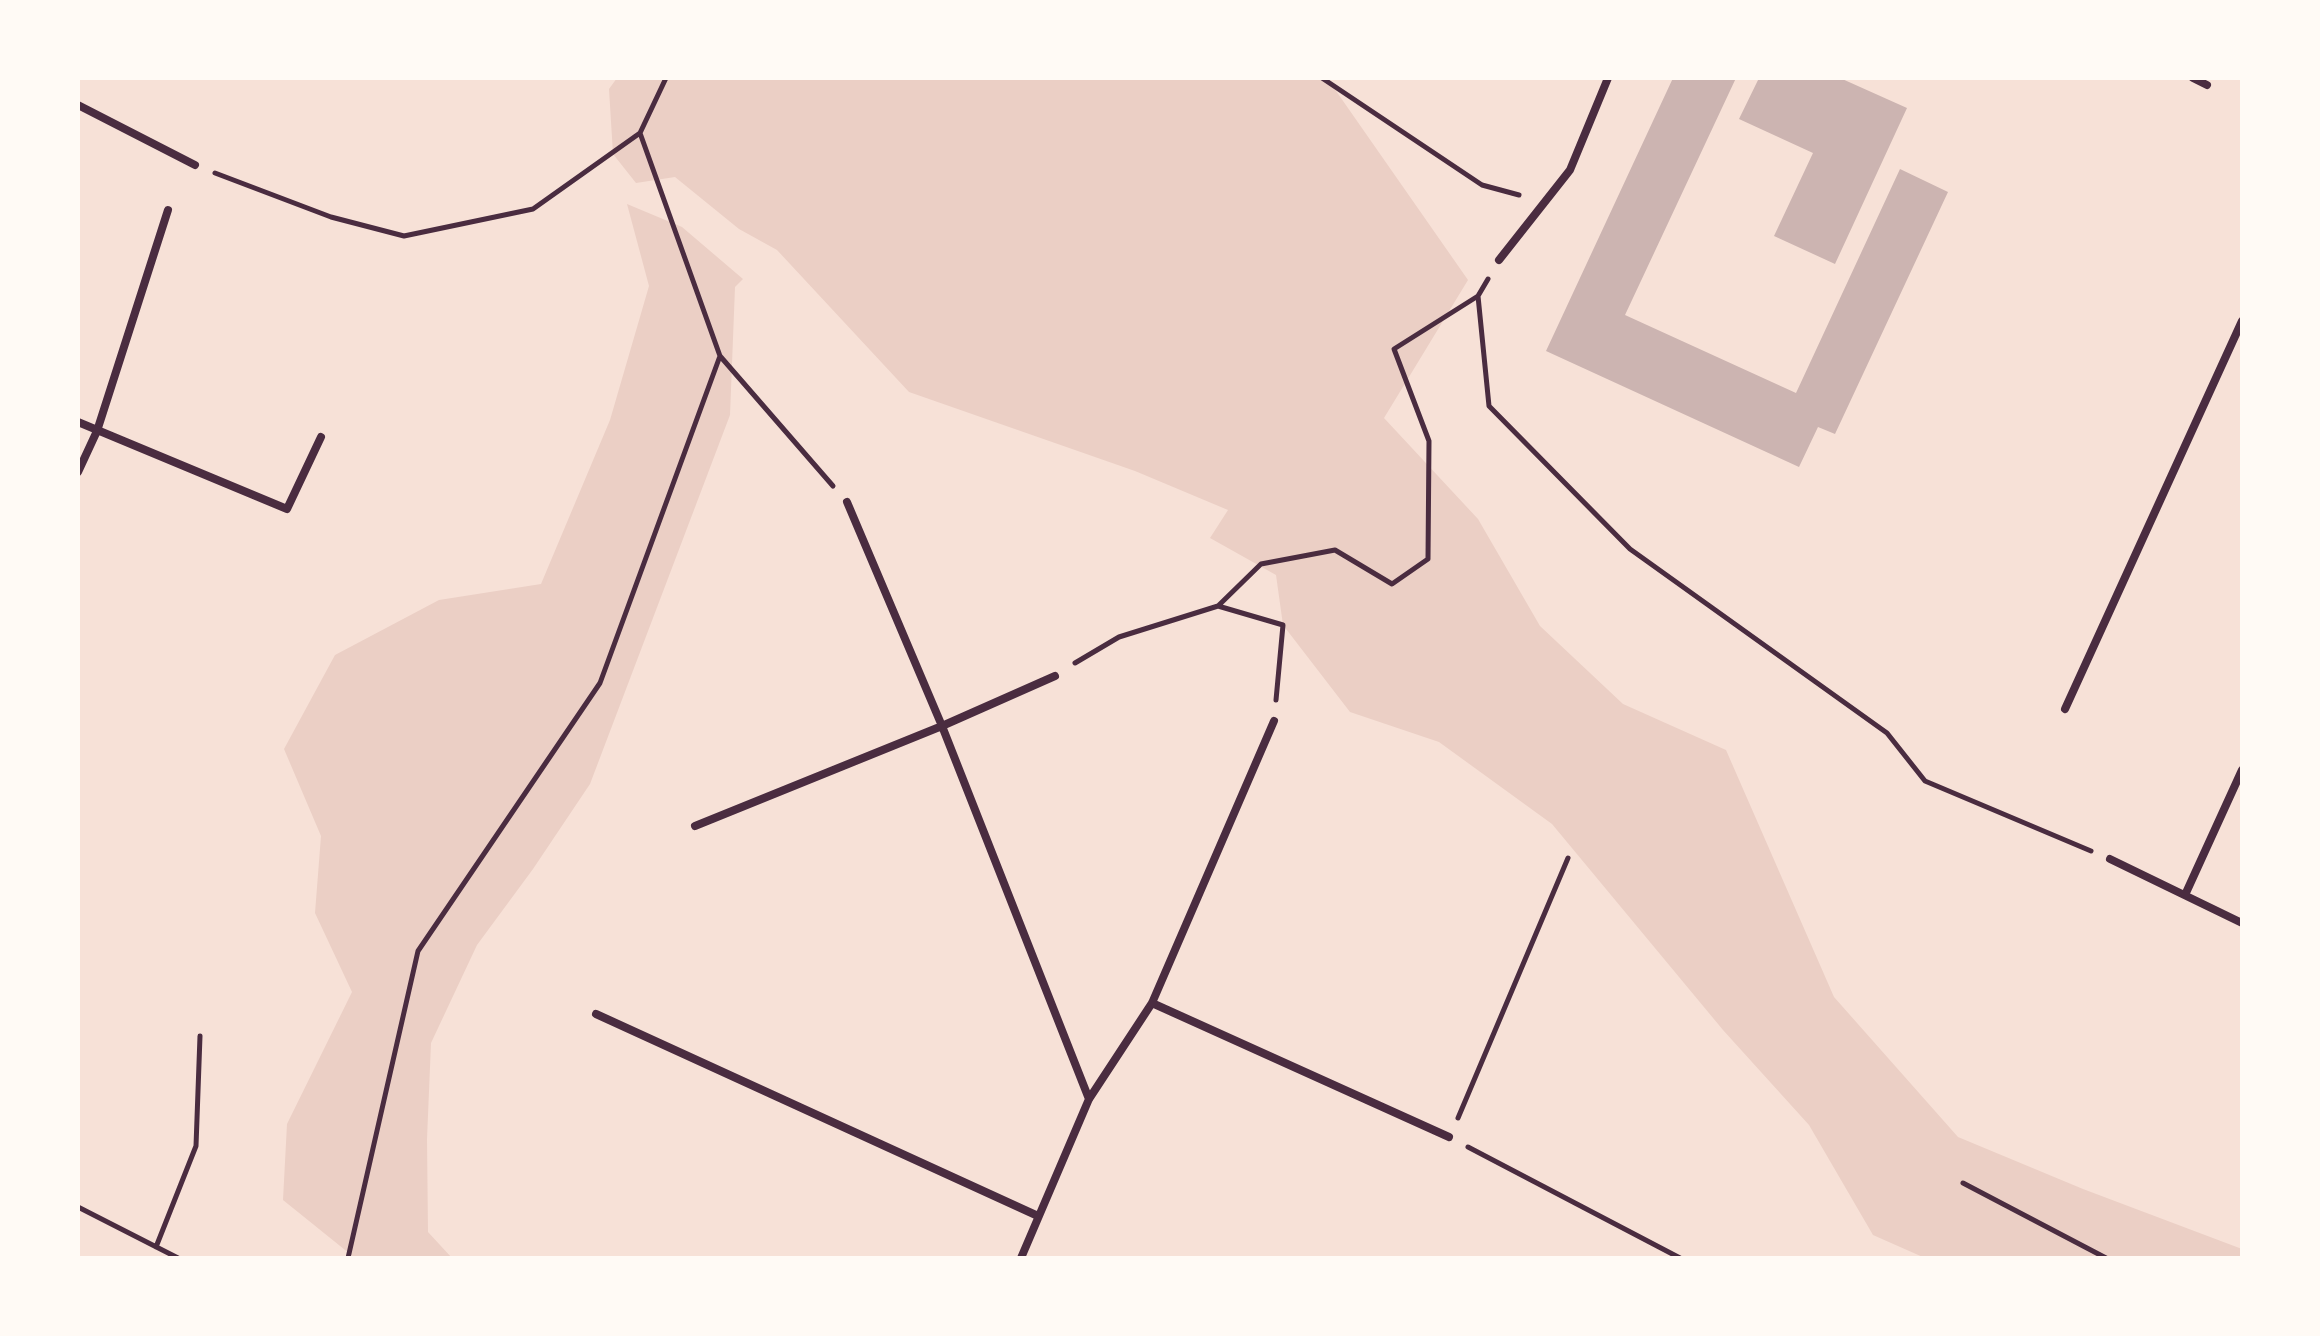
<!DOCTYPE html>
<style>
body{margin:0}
#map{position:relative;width:2320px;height:1336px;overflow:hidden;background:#f7e1d7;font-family:"Work Sans",sans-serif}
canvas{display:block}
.frame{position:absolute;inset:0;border:80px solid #fffaf5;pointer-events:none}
</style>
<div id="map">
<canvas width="2320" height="1336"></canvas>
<div class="frame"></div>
</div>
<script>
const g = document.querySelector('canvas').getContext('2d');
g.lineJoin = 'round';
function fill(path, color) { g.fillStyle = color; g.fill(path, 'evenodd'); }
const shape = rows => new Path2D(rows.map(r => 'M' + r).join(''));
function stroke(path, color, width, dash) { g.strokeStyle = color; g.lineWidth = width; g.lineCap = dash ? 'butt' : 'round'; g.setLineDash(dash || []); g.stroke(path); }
const green = shape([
 [617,78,1327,78,1468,280,1384,418,1478,519,1540,626,1623,704,1726,750,1834,997,1958,1137,2083,1189,2242,1249,2242,1258,1925,1258,1873,1235,1809,1125,1723,1030,1552,824,1439,742,1350,712,1283,625,1276,575,1210,538,1228,510,1135,471,909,392,777,250,739,229,675,177,636,183,613,154,609,89],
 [627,204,682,227,743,279,735,287,730,415,590,784,533,869,477,945,431,1043,427,1139,428,1232,452,1258,355,1258,283,1200,287,1124,352,992,315,913,321,836,284,749,335,655,439,600,541,584,610,420,649,286]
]);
const building = shape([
 [1673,78,1736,78,1625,315,1796,393,1900,169,1948,192,1835,434,1818,427,1799,467,1546,351],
 [1759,78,1840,78,1907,108,1835,264,1774,236,1813,153,1739,119]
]);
const path = shape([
 [666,78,640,133,720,356,833,486],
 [1322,78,1482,185,1519,195],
 [215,173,331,217,404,236,533,209,640,133],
 [1478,296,1489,406,1630,549,1887,733,1925,781,2091,851],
 [1075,663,1119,637,1218,606],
 [1276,700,1283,625,1218,606,1261,564,1335,550,1392,584,1428,559,1429,441,1394,349,1478,296,1488,279],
 [1458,1118,1568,858],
 [1468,1147,1680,1258],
 [1963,1183,2106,1258],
 [78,1207,178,1258],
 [156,1247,196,1146,200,1036],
 [348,1258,418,951,600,683,720,356]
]);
const minor = shape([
 [2193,78,2207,85],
 [78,105,195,165],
 [1499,260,1570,170,1608,78],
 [78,422,287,509,321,437],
 [78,472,97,431,168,210],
 [847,502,942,726,1089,1099],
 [2065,709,2242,321],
 [695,826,942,726,1055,676],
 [2110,859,2242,923],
 [2185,895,2242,770],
 [1152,1003,1449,1137],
 [596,1014,1038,1216],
 [1021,1258,1089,1099,1152,1003,1274,721]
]);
fill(green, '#ebcfc5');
fill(building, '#ccb4b1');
stroke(path, '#4a2c40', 5);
stroke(minor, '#4a2c40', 8);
</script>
